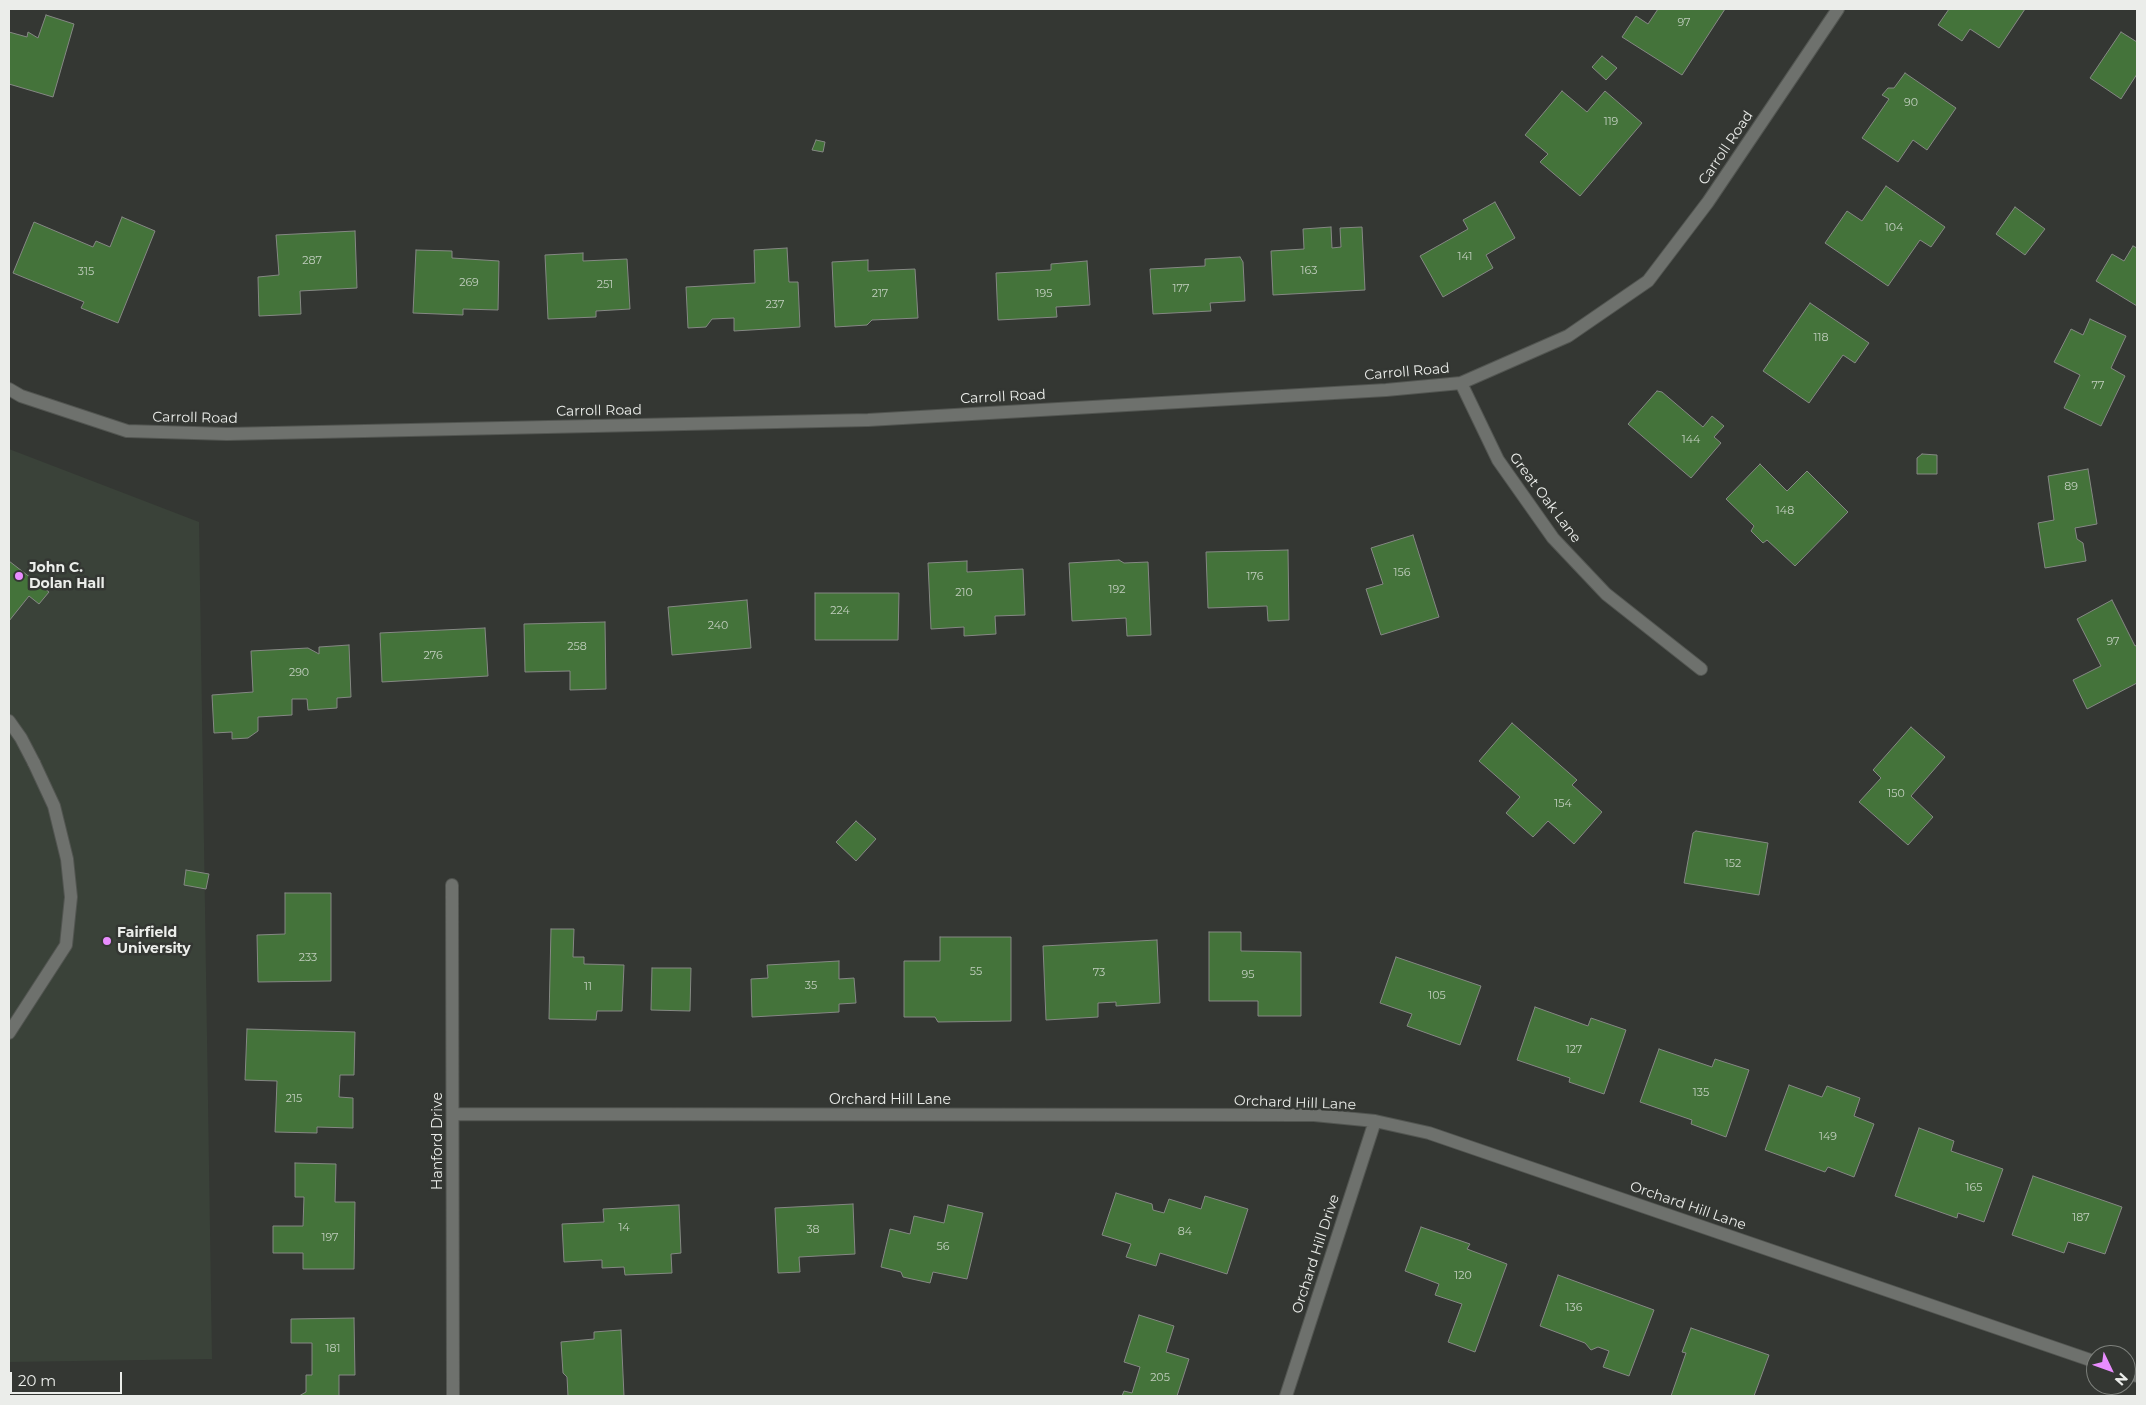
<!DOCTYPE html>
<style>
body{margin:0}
#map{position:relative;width:2146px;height:1405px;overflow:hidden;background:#343733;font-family:Montserrat,sans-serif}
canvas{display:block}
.frame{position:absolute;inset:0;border:10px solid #ebedea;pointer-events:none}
.north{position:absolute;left:2086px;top:1345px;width:50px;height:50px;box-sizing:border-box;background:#343733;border:1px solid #7d807c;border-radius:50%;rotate:132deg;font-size:14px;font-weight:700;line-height:20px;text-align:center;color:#ebedea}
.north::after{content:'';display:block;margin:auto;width:18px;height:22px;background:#e98dfe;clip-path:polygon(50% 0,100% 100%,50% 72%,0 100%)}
.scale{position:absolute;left:10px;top:1372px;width:112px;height:22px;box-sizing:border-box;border:2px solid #ebedea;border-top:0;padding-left:6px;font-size:15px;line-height:18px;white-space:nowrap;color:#ebedea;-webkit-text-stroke:4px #343733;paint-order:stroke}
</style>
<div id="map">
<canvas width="2146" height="1405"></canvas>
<div class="frame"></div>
<div class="north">N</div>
<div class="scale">20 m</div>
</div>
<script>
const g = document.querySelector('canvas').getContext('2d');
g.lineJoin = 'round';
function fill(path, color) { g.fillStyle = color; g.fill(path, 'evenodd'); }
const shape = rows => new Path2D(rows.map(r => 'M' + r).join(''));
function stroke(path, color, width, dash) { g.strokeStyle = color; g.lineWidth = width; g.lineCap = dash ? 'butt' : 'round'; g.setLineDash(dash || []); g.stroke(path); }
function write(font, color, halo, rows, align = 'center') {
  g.font = font + ' Montserrat,sans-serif'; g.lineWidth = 5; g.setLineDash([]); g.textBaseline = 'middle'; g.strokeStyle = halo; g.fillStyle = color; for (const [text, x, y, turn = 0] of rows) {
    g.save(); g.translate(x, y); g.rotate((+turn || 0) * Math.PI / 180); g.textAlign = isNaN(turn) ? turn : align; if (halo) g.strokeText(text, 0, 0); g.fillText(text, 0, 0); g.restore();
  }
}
const built = shape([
 [9,449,199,522,212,1359,9,1362]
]);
const building = shape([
 [1658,9,1725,9,1682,75,1622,37,1636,16,1648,24,1658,9],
 [1949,9,2025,9,1999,48,1970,29,1962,41,1938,25,1949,9],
 [46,15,74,24,53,97,9,84,9,32,27,37,28,32,38,38,46,15],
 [2121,32,2137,42,2137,74,2121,99,2090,78,2121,32],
 [1602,56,1617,68,1606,80,1592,67,1602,56],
 [1905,73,1956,108,1927,150,1913,140,1898,162,1862,138,1889,99,1882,95,1888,88,1894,88,1905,73],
 [1562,91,1587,112,1605,91,1642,123,1580,196,1540,162,1548,154,1525,135,1562,91],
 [816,140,825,142,823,152,812,150,816,140],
 [1886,186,1945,227,1931,247,1920,240,1888,286,1825,243,1847,211,1862,221,1886,186],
 [1495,202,1515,238,1486,255,1493,268,1443,297,1420,256,1468,229,1463,220,1495,202],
 [2015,207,2045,229,2025,255,1996,234,2015,207],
 [122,217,155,231,118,323,81,308,84,302,13,273,34,222,93,247,96,241,110,247,122,217],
 [1331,227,1332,248,1341,247,1340,228,1362,227,1365,290,1273,295,1271,251,1304,249,1303,229,1331,227],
 [355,231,357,288,300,291,301,314,259,316,258,277,279,275,276,235,355,231],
 [2133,246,2137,248,2137,306,2096,281,2112,254,2124,261,2133,246],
 [787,248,789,282,798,282,800,327,734,331,734,318,712,319,706,327,688,328,686,287,755,283,754,250,787,248],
 [416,250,452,251,452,258,499,261,498,310,463,309,463,315,413,313,416,250],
 [583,253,583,261,627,259,630,309,596,311,596,317,548,319,545,255,583,253],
 [1240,257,1243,262,1245,301,1210,303,1211,311,1153,314,1150,269,1205,266,1205,259,1240,257],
 [868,260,868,271,915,269,918,318,872,320,867,325,835,327,832,262,868,260],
 [1087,261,1090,305,1056,307,1057,317,998,320,996,273,1051,270,1051,264,1087,261],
 [1810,303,1869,343,1855,363,1843,355,1809,403,1763,371,1810,303],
 [2090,319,2126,336,2111,368,2125,376,2101,426,2064,408,2080,375,2054,362,2071,329,2083,335,2090,319],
 [1657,391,1662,392,1703,427,1712,416,1724,426,1714,437,1721,443,1691,478,1628,424,1657,391],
 [1922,454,1937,455,1937,474,1917,474,1917,458,1922,454],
 [1760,464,1787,491,1807,471,1848,512,1795,566,1767,540,1763,543,1751,531,1754,526,1726,499,1760,464],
 [2088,469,2097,524,2075,528,2077,539,2083,543,2086,561,2045,568,2038,523,2054,520,2048,476,2088,469],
 [1413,535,1439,617,1381,635,1366,589,1383,584,1371,548,1413,535],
 [1288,550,1289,620,1268,621,1267,606,1208,608,1206,552,1288,550],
 [1119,560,1124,563,1148,562,1151,635,1127,636,1126,618,1072,621,1069,563,1119,560],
 [9,561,49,592,39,604,29,596,9,621,9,561],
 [967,561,967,572,1023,569,1025,615,995,616,996,634,964,636,964,627,931,629,928,563,967,561],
 [815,593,899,593,898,640,815,640,815,593],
 [747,600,751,648,672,655,668,607,747,600],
 [2112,600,2135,646,2137,645,2137,683,2087,709,2073,680,2101,666,2077,619,2112,600],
 [605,622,606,689,570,690,570,671,525,672,524,624,605,622],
 [485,628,488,676,382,682,380,633,485,628],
 [349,645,351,697,337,698,337,708,308,710,307,699,292,699,292,715,258,717,258,731,248,738,232,739,232,732,214,733,212,695,253,692,251,651,308,648,319,654,319,647,349,645],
 [1512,723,1577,780,1572,785,1602,812,1574,844,1548,821,1533,837,1506,813,1520,797,1479,761,1512,723],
 [1911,727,1945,757,1911,796,1933,817,1908,845,1859,802,1881,778,1873,770,1911,727],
 [856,821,876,839,856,861,836,842,856,821],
 [1696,831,1768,843,1759,895,1684,883,1693,833,1696,831],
 [186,870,209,874,206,889,184,885,186,870],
 [285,893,331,893,331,981,258,982,257,935,285,934,285,893],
 [551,929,574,929,573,957,584,957,584,964,624,965,622,1011,597,1011,596,1020,549,1019,551,929],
 [1209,932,1241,932,1241,951,1301,952,1301,1016,1258,1016,1258,1001,1209,1001,1209,932],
 [940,937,1011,937,1011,1021,938,1022,935,1017,904,1017,904,961,940,961,940,937],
 [1157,940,1160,1003,1116,1006,1116,1002,1098,1003,1098,1017,1046,1020,1043,946,1157,940],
 [1396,957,1481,986,1460,1045,1407,1026,1412,1014,1380,1003,1396,957],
 [839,961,839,979,854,978,856,1003,839,1004,839,1012,752,1017,751,979,768,978,767,965,839,961],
 [652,968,691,968,690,1011,651,1010,652,968],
 [1535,1007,1588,1026,1591,1018,1626,1030,1604,1094,1569,1082,1570,1078,1517,1060,1535,1007],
 [247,1029,355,1032,354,1075,340,1075,339,1097,353,1098,353,1128,317,1127,317,1133,275,1132,277,1081,245,1080,247,1029],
 [1659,1049,1712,1067,1715,1059,1749,1070,1726,1137,1691,1124,1692,1120,1640,1102,1659,1049],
 [1789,1085,1822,1097,1827,1086,1860,1098,1854,1116,1874,1124,1854,1177,1828,1167,1825,1172,1765,1150,1789,1085],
 [1919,1128,1954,1141,1951,1151,2003,1169,1984,1222,1958,1213,1957,1218,1895,1196,1919,1128],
 [295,1163,336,1164,335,1202,355,1202,354,1269,303,1269,303,1253,273,1253,273,1226,303,1226,304,1197,295,1197,295,1163],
 [2033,1176,2122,1207,2105,1254,2068,1242,2064,1253,2012,1235,2033,1176],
 [1116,1193,1152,1204,1153,1210,1164,1213,1169,1199,1201,1209,1205,1196,1248,1209,1227,1274,1160,1253,1156,1266,1126,1257,1131,1244,1102,1235,1116,1193],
 [853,1204,855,1254,799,1257,800,1272,778,1273,775,1208,853,1204],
 [679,1205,681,1253,671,1254,672,1273,625,1275,624,1267,602,1268,602,1260,564,1262,562,1224,604,1222,603,1209,679,1205],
 [948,1205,983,1213,967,1279,933,1272,930,1283,903,1277,901,1272,881,1267,890,1229,910,1234,914,1216,944,1223,948,1205],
 [1421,1227,1470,1244,1467,1249,1507,1264,1475,1352,1448,1342,1462,1304,1435,1295,1439,1284,1405,1271,1421,1227],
 [1558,1275,1654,1310,1629,1376,1603,1367,1609,1351,1598,1347,1591,1350,1585,1343,1540,1326,1558,1275],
 [1139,1315,1174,1326,1166,1352,1189,1359,1177,1396,1122,1396,1124,1391,1132,1393,1140,1367,1124,1362,1139,1315],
 [354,1318,355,1375,339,1375,339,1396,299,1396,306,1392,306,1375,312,1375,312,1343,291,1343,291,1319,354,1318],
 [1691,1328,1769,1355,1754,1396,1671,1396,1686,1353,1682,1352,1691,1328],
 [621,1330,624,1396,568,1396,567,1377,563,1373,561,1342,594,1339,594,1332,621,1330]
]);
const service = shape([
 [9,721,21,738,34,763]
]);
const minor = shape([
 [1461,383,1498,460,1553,538,1606,594,1701,669],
 [9,389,21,396,127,431,227,434,868,420,1386,390,1461,383,1568,336,1648,281,1708,202,1838,9],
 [452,885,453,1396],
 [9,1033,66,945,71,897,67,859,54,806,34,763],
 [454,1114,1314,1115,1375,1121,1429,1133,2096,1362],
 [2126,1372,2137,1376],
 [1286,1396,1375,1121]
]);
const markers = [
 [19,576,5,"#e98dfe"],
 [107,941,5,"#e98dfe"]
];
const numberNames = [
 ["97",1684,23],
 ["90",1911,103],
 ["119",1611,122],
 ["104",1894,228],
 ["141",1465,257],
 ["287",312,261],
 ["163",1309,271],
 ["315",86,272],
 ["269",469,283],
 ["251",605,285],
 ["177",1181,289],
 ["217",880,294],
 ["195",1044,294],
 ["237",775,305],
 ["118",1821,338],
 ["77",2098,386],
 ["144",1691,440],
 ["89",2071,487],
 ["148",1785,511],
 ["156",1402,573],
 ["176",1255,577],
 ["192",1117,590],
 ["210",964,593],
 ["224",840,611],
 ["240",718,626],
 ["97",2113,642],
 ["258",577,647],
 ["276",433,656],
 ["290",299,673],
 ["150",1896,794],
 ["154",1563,804],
 ["152",1733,864],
 ["233",308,958],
 ["55",976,972],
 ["73",1099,973],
 ["95",1248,975],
 ["35",811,986],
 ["11",588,987],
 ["105",1437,996],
 ["127",1574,1050],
 ["135",1701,1093],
 ["215",294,1099],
 ["149",1828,1137],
 ["165",1974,1188],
 ["187",2081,1218],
 ["14",624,1228],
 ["38",813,1230],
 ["84",1185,1232],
 ["197",330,1238],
 ["56",943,1247],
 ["120",1463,1276],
 ["136",1574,1308],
 ["181",333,1349],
 ["205",1160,1378]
];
const streetNames = [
 ["Carroll Road",1726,148,-56],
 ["Carroll Road",1407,372,-5],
 ["Carroll Road",1003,397,-3],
 ["Carroll Road",599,411,-1],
 ["Carroll Road",195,418,1],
 ["Great Oak Lane",1545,498,53],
 ["Orchard Hill Lane",890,1100],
 ["Orchard Hill Lane",1295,1103,2],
 ["Hanford Drive",438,1141,-90],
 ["Orchard Hill Lane",1688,1206,19],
 ["Orchard Hill Drive",1316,1254,-72]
];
const poiNames = [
 ["John C.",29,568],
 ["Dolan Hall",29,584],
 ["Fairfield",117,933],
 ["University",117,949]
];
fill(built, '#3a4239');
fill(building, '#44733a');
stroke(building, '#858884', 1);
stroke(service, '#525551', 14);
stroke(minor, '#525551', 14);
stroke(service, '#6e716d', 12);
stroke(minor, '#6e716d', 12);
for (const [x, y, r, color] of markers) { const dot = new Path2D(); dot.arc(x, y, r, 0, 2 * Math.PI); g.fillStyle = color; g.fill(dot); stroke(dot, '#343733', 2); }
write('11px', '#c1cebe', null, numberNames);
write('14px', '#ebedea', '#343733', streetNames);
write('bold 14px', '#ebedea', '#343733', poiNames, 'left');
</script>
